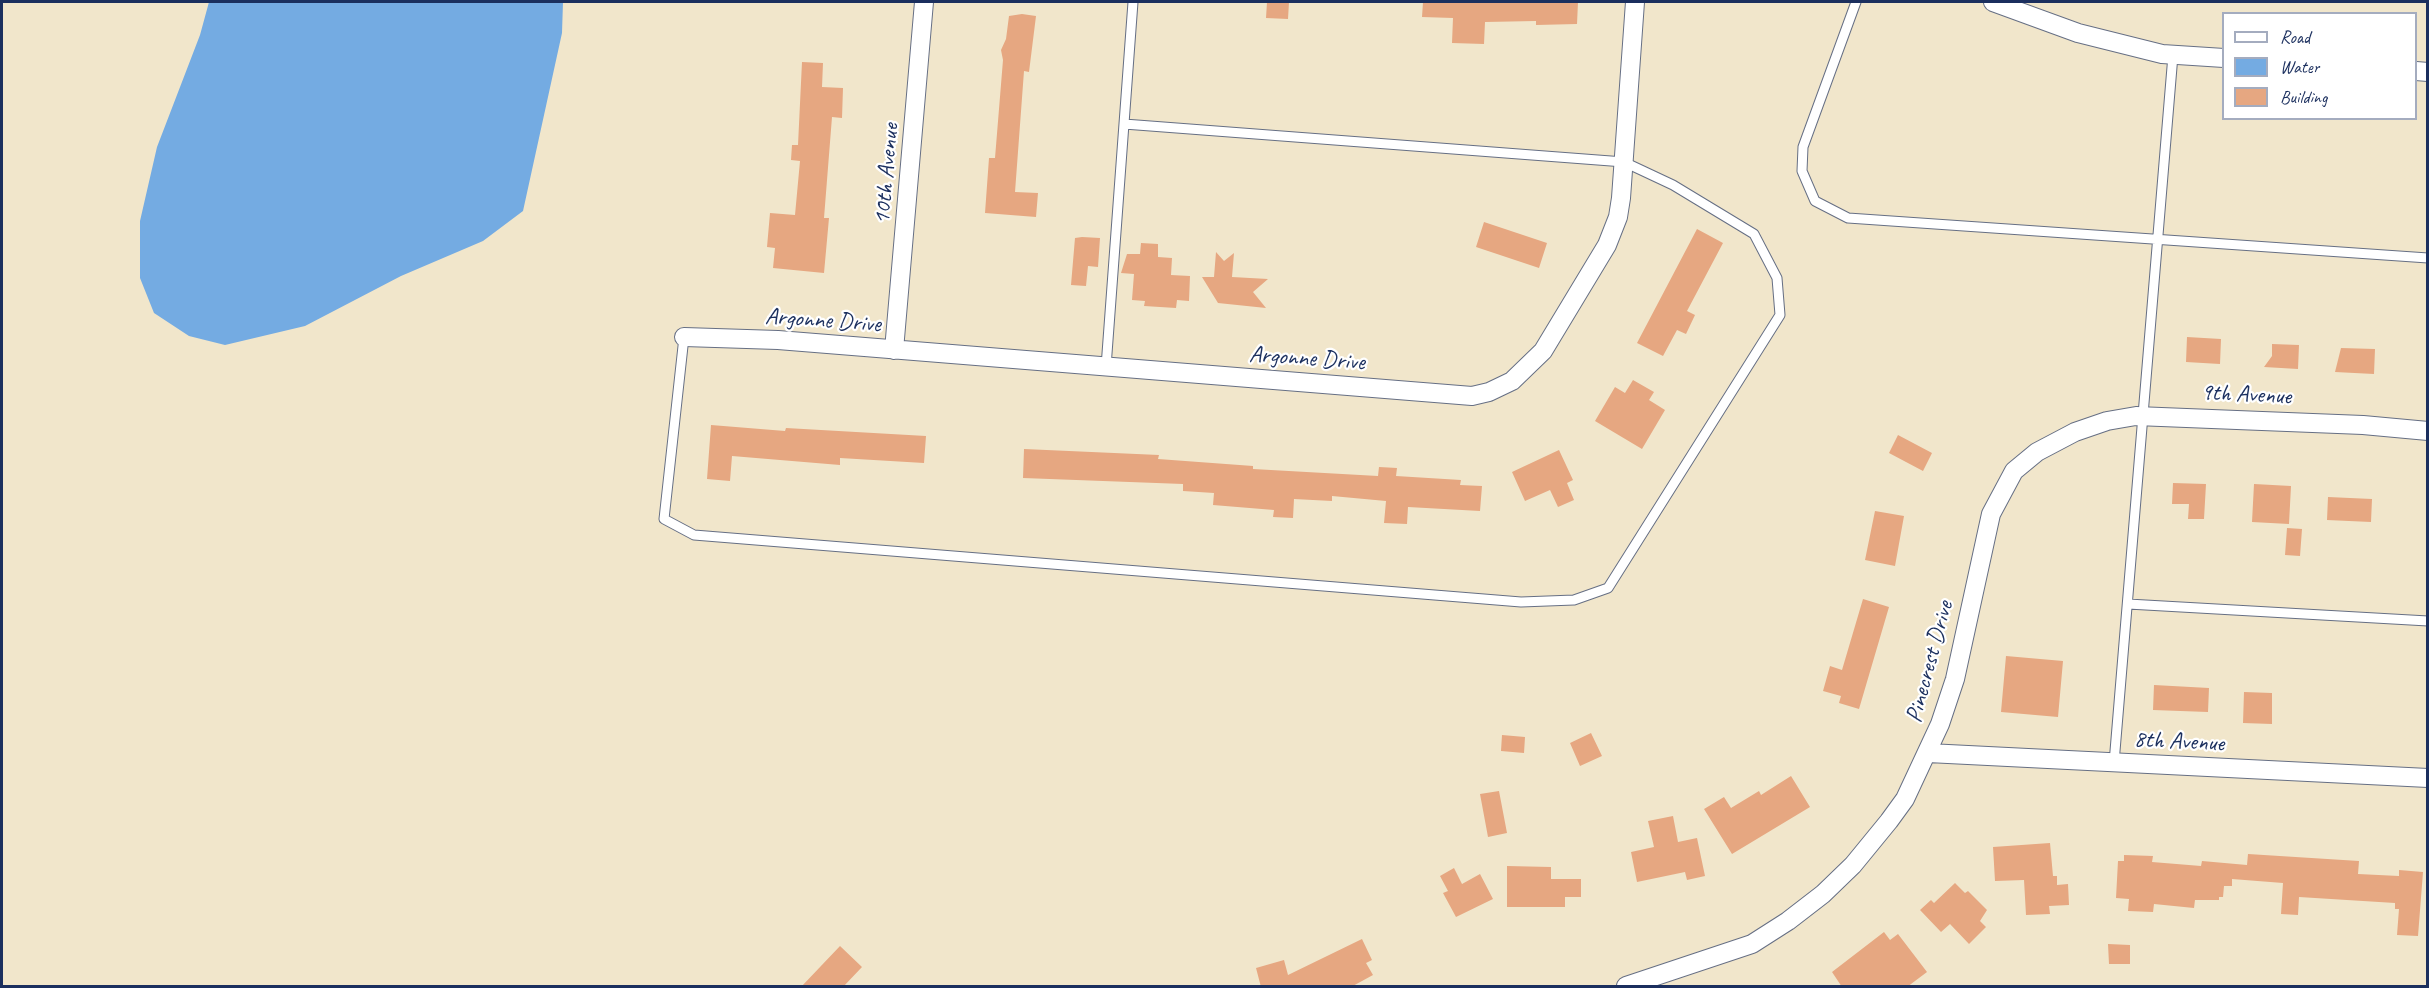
<!DOCTYPE html>
<style>
body{margin:0}
#map{position:relative;width:2429px;height:988px;overflow:hidden;background:#f1e6cb;font-family:Caveat,sans-serif}
canvas{display:block}
.frame{position:absolute;inset:0;border:3px solid #1b2f5e;pointer-events:none}
.legend{position:absolute;left:2222px;top:12px;width:195px;height:108px;box-sizing:border-box;background:#fff;border:2px solid #a4acbf;margin:0;padding:8px 10px;list-style:none;font-size:18px;color:#1b2f5e}
.legend li{display:flex;align-items:center;gap:12px;height:30px}
.legend b{width:30px;border:2px solid #a4acbf}
</style>
<div id="map">
<canvas width="2429" height="988"></canvas>
<div class="frame"></div>
<ul class="legend">
<li><b style="height:8px;background:#fff"></b>Road</li>
<li><b style="height:16px;background:#74abe2"></b>Water</li>
<li><b style="height:16px;background:#e6a781"></b>Building</li>
</ul>
</div>
<script>
const g = document.querySelector('canvas').getContext('2d');
g.lineJoin = 'round';
function fill(path, color) { g.fillStyle = color; g.fill(path, 'evenodd'); }
const shape = rows => new Path2D(rows.map(r => 'M' + r).join(''));
function stroke(path, color, width, dash) { g.strokeStyle = color; g.lineWidth = width; g.lineCap = dash ? 'butt' : 'round'; g.setLineDash(dash || []); g.stroke(path); }
function write(font, color, halo, rows, align = 'center') {
  g.font = font + ' Caveat,sans-serif'; g.lineWidth = 4.5; g.setLineDash([]); g.textBaseline = 'middle'; g.strokeStyle = halo; g.fillStyle = color; for (const [text, x, y, turn = 0] of rows) {
    g.save(); g.translate(x, y); g.rotate((+turn || 0) * Math.PI / 180); g.textAlign = isNaN(turn) ? turn : align; if (halo) g.strokeText(text, 0, 0); g.fillText(text, 0, 0); g.restore();
  }
}
const water = shape([
 [209,2,563,2,562,33,523,211,483,241,401,276,305,326,225,345,189,336,154,313,140,278,140,221,157,147,200,35]
]);
const building = shape([
 [1267,2,1289,2,1288,19,1266,18],
 [1423,2,1578,2,1577,24,1536,25,1536,21,1485,22,1484,44,1452,43,1453,18,1422,17],
 [1022,14,1036,16,1029,72,1024,71,1015,192,1038,193,1036,217,985,213,989,158,995,158,1003,60,1001,50,1006,39,1009,16],
 [802,62,823,63,822,87,843,88,842,118,832,117,824,218,829,218,824,273,773,268,775,248,767,247,770,213,795,215,800,161,791,160,792,145,798,145],
 [1484,222,1547,243,1539,268,1476,247],
 [1697,229,1723,243,1687,311,1695,315,1686,334,1677,330,1663,356,1637,343],
 [1082,237,1100,238,1098,267,1088,266,1086,286,1071,285,1075,238],
 [1141,243,1158,244,1158,257,1172,258,1171,275,1190,276,1189,301,1177,300,1176,308,1144,306,1145,301,1132,300,1134,274,1121,273,1127,254,1140,254],
 [1216,252,1224,261,1234,253,1232,277,1268,279,1253,292,1266,308,1218,303,1202,277,1214,277],
 [2187,337,2221,339,2220,364,2186,362],
 [2272,344,2299,345,2298,369,2264,367,2272,356],
 [2341,348,2375,349,2374,374,2335,372],
 [1633,380,1654,392,1649,400,1665,410,1642,449,1595,421,1615,387,1625,393],
 [711,425,785,431,786,428,926,436,924,463,840,458,840,465,732,456,730,481,707,479],
 [1898,435,1932,453,1923,471,1889,453],
 [1024,449,1159,455,1158,459,1253,466,1253,469,1378,476,1379,467,1397,468,1396,476,1461,480,1460,485,1482,486,1480,511,1408,507,1407,524,1384,523,1386,501,1332,496,1332,501,1294,499,1293,518,1273,517,1274,510,1213,505,1214,493,1183,491,1183,484,1023,478],
 [1559,450,1573,480,1567,483,1574,500,1558,507,1550,490,1525,501,1512,472],
 [2173,483,2206,484,2204,519,2188,519,2189,504,2172,504],
 [2254,484,2291,486,2289,524,2252,522],
 [2328,497,2372,499,2371,522,2327,520],
 [1875,511,1904,516,1895,566,1865,560],
 [2287,528,2302,529,2300,556,2285,555],
 [1863,599,1889,607,1859,709,1839,703,1841,696,1823,691,1830,666,1842,670],
 [2006,656,2063,661,2058,717,2001,712],
 [2154,685,2209,688,2208,712,2153,710],
 [2244,692,2272,693,2272,724,2243,723],
 [1591,733,1602,756,1580,766,1570,743],
 [1502,735,1525,737,1524,753,1501,751],
 [1791,776,1810,807,1732,854,1704,809,1724,797,1731,808,1759,791,1761,795],
 [1499,791,1507,833,1488,837,1480,794],
 [1673,816,1678,842,1697,838,1705,876,1687,880,1685,872,1637,882,1631,852,1654,847,1648,821],
 [2050,843,2053,876,2057,876,2057,885,2068,884,2069,905,2049,906,2050,914,2026,915,2024,880,1995,881,1993,847],
 [2248,854,2359,861,2358,874,2399,876,2399,870,2423,872,2418,936,2397,935,2399,909,2395,909,2395,903,2299,897,2298,915,2281,914,2283,883,2232,879,2232,886,2224,886,2223,897,2219,897,2219,900,2195,900,2194,908,2154,904,2153,912,2128,911,2129,899,2116,898,2118,861,2124,861,2124,855,2153,856,2152,862,2201,866,2202,861,2247,865],
 [1507,866,1551,867,1551,879,1581,879,1581,897,1565,897,1565,907,1507,907],
 [1454,868,1462,884,1480,874,1493,899,1456,917,1443,893,1448,891,1440,876],
 [1955,883,1965,893,1968,891,1987,910,1980,921,1986,927,1969,944,1950,924,1941,932,1920,910,1931,900,1934,903],
 [1884,932,1890,940,1898,934,1927,972,1907,987,1842,987,1832,972],
 [1362,939,1372,960,1366,963,1373,975,1351,987,1261,987,1256,968,1284,960,1288,975],
 [2108,944,2130,945,2130,964,2109,964],
 [840,946,862,967,843,987,801,987]
]);
const service = shape([
 [1856,2,1803,147,1802,171,1815,201,1848,218,2428,258],
 [684,337,664,519,694,535,1521,602,1574,600,1608,588,1780,315,1777,278,1754,234,1673,185,1624,162,1124,124],
 [1106,367,1133,2],
 [2128,604,2428,621],
 [2114,763,2173,55]
]);
const minor = shape([
 [1993,2,2078,33,2162,54,2224,58],
 [2416,71,2428,72],
 [684,337,778,340,1472,396,1489,392,1512,381,1543,351,1607,245,1618,217,1621,198,1635,2],
 [894,350,924,2],
 [1928,753,2428,778],
 [1626,986,1752,944,1788,921,1823,894,1853,865,1889,821,1905,799,1940,724,1955,679,1991,514,2014,471,2037,452,2075,432,2107,421,2136,416,2363,425,2428,431]
]);
const streetNames = [
 ["10th Avenue",887,174,-85],
 ["Argonne Drive",823,321,4],
 ["Argonne Drive",1307,359,4],
 ["9th Avenue",2246,395,3],
 ["Pinecrest Drive",1930,662,-75],
 ["8th Avenue",2179,742,3]
];
fill(water, '#74abe2');
fill(building, '#e6a781');
stroke(service, '#666f84', 11);
stroke(minor, '#666f84', 20);
stroke(service, '#fff', 9);
stroke(minor, '#fff', 18);
write('24px', '#1b2f5e', '#fff', streetNames);
</script>
